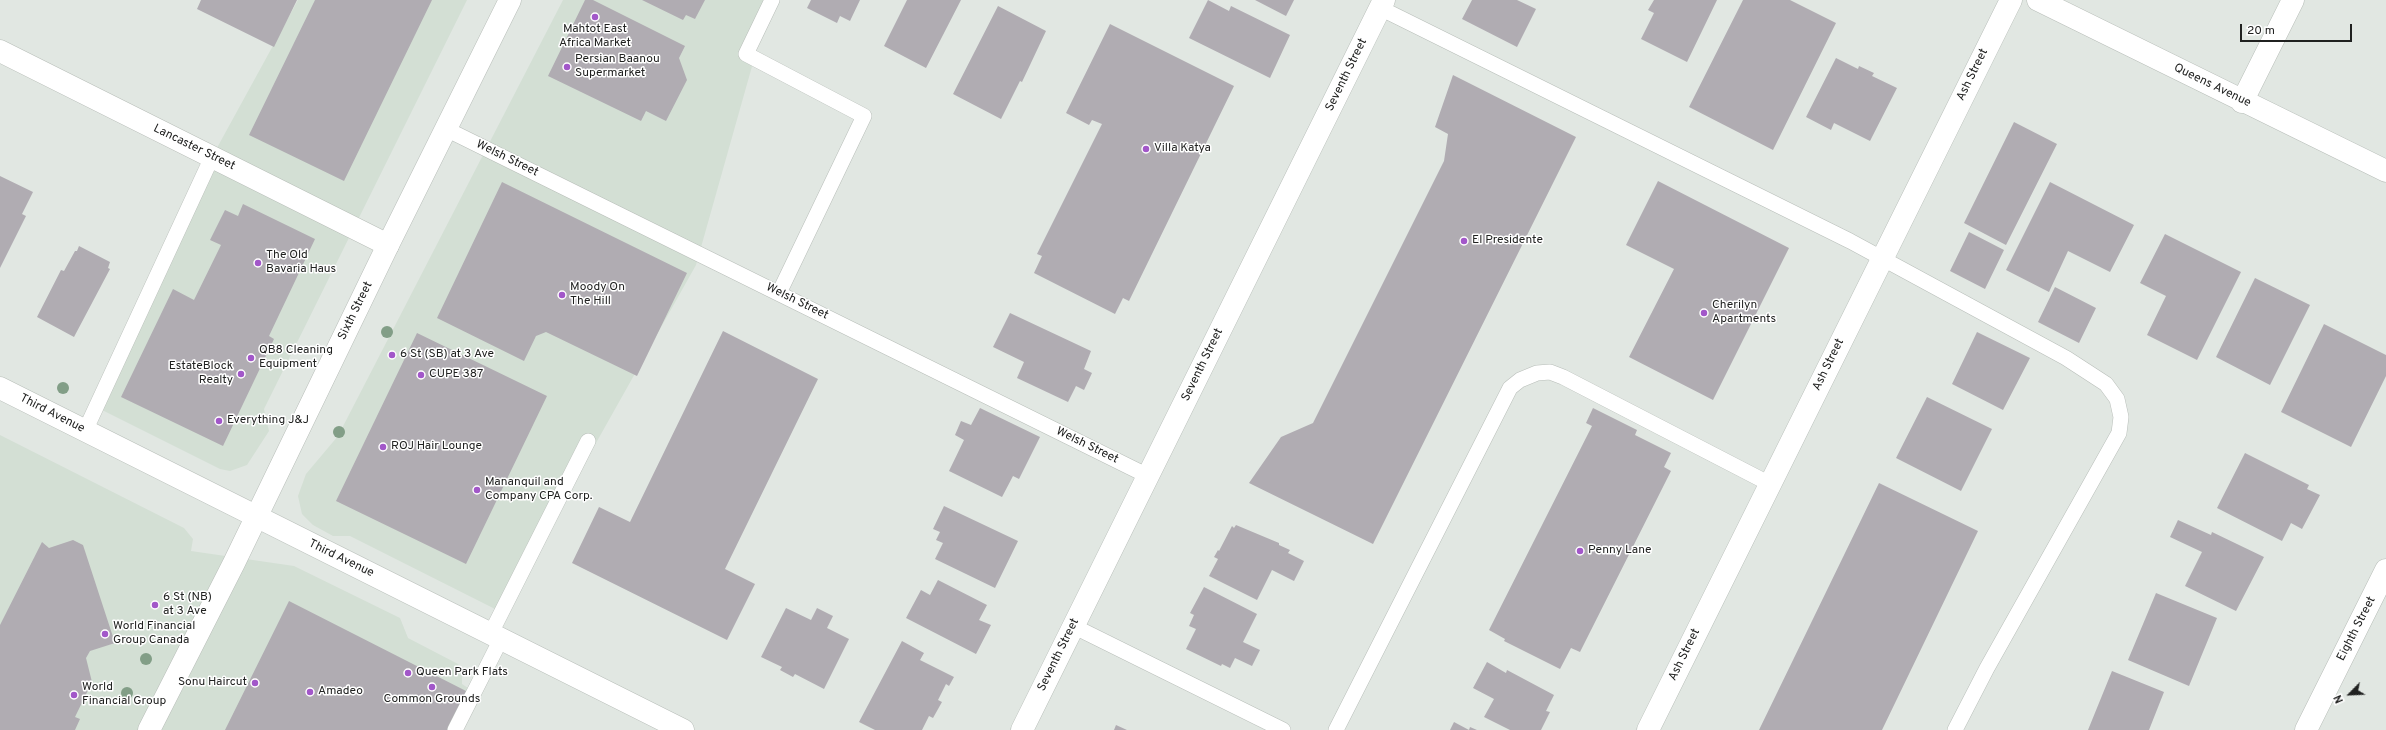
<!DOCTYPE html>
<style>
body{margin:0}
#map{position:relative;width:2386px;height:730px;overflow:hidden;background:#e1e7e2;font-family:Overpass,sans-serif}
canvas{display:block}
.north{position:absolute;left:2330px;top:674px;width:40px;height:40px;-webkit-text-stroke:3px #fff;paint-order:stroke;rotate:246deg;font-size:11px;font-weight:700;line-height:16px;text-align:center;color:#202120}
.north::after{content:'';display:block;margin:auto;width:14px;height:18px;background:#202120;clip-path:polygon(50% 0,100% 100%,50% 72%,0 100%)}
.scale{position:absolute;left:2240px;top:24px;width:112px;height:18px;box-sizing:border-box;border:2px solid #202120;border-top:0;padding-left:5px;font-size:12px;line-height:14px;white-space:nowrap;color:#202120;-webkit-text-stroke:3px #fff;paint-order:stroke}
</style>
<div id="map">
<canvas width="2386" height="730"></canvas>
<div class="north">N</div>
<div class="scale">20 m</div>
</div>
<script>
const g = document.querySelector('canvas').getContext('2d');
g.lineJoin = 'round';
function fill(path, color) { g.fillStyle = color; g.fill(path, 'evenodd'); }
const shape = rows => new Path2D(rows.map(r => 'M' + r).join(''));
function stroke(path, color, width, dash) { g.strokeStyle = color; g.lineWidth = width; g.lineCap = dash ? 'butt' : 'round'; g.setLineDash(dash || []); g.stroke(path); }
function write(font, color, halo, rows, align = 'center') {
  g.font = font + ' Overpass,sans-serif'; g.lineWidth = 3; g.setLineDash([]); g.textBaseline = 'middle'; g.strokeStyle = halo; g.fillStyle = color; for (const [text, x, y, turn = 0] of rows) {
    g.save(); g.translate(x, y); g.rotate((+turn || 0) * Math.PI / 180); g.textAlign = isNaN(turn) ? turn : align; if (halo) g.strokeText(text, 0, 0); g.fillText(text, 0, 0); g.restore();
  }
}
const built = shape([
 [298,0,467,0,264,409,269,431,247,465,230,471,220,469,96,407,212,157],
 [563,0,779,0,760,38,696,265,501,612,350,536,333,536,313,525,302,514,298,496,306,474,338,436],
 [0,435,184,528,193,539,191,551,294,566,400,618,408,638,458,664,462,670,462,684,474,692,455,730,0,730]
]);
const building = shape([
 [201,0,297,0,274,47,197,9],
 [315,0,432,0,344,181,249,135],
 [585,0,593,0,685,46,679,58,687,80,666,121,646,111,641,121,548,76],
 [642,0,705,0,695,19,686,15,683,20],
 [811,0,860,0,850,21,840,16,837,23,807,8],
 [907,0,961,0,926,68,884,46],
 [1208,0,1229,11,1231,6,1290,35,1270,78,1189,38],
 [1255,0,1294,0,1286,16],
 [1472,0,1517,0,1536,9,1517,47,1462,19],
 [1654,0,1717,0,1687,62,1641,39,1654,13,1648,10],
 [1743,0,1790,0,1836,23,1773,150,1689,107],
 [998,6,1046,31,1022,82,1020,81,1001,119,953,94],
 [1110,24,1234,86,1129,301,1123,298,1115,314,1034,273,1042,256,1037,254,1102,124,1092,120,1089,125,1066,113],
 [1836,58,1858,69,1859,66,1874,73,1872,76,1897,88,1870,141,1834,123,1831,130,1806,117],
 [1453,75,1576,137,1373,544,1249,483,1281,437,1313,423,1444,161,1448,134,1435,127],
 [2014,122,2057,144,2006,245,1964,223],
 [0,176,33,192,22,214,26,216,0,268],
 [1658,181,1789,248,1713,400,1629,357,1674,269,1626,245],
 [502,182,687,273,637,376,546,332,536,336,524,361,437,318],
 [2050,182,2134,225,2110,272,2068,251,2049,292,2006,270],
 [243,204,315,239,269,336,274,339,223,446,121,397,173,289,194,300,221,245,210,240,225,210,238,216],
 [1969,232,2004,250,1985,289,1950,271],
 [2165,234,2241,272,2197,360,2147,335,2166,296,2140,283],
 [79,246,110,262,108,268,110,269,74,337,37,317,61,270,64,271,75,251,77,251],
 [2255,278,2310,305,2270,385,2216,357],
 [2055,287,2096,308,2079,343,2038,322],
 [1010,313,1091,351,1084,369,1092,373,1084,390,1076,386,1068,402,1017,378,1024,362,993,347],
 [2324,324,2386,355,2386,376,2351,447,2281,412],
 [723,331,818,379,725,569,755,584,727,640,572,563,599,507,630,522],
 [1977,332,2030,358,2003,410,1952,384],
 [417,333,547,396,466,564,336,501],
 [1927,397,1992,429,1961,491,1896,458],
 [980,408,1040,437,1019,479,1013,476,1002,497,949,471,964,440,955,435,961,421,971,425],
 [1593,408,1637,430,1635,435,1671,453,1664,467,1671,471,1580,652,1571,648,1560,669,1504,641,1505,639,1489,630,1592,426,1586,423],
 [2245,453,2309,485,2307,489,2320,495,2302,529,2291,523,2282,541,2217,508],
 [1879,483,1978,531,1882,730,1759,730],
 [944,506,1018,541,995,588,935,559,943,543,936,540,940,532,933,529],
 [2178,520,2211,535,2212,532,2264,557,2236,611,2185,586,2202,552,2170,537],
 [1236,525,1279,543,1279,545,1290,550,1288,553,1304,561,1294,581,1272,570,1257,600,1209,576,1218,559,1214,557,1218,550,1219,551,1232,526,1234,528],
 [73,540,83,545,115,643,90,651,86,658,92,682,75,717,80,719,75,730,0,730,0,625,42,542,49,548],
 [938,580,987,605,979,620,991,625,976,654,906,618,921,590,930,595],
 [1204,587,1257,614,1243,642,1260,650,1252,666,1235,658,1230,668,1222,664,1221,666,1186,649,1196,629,1189,626,1194,615,1190,613],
 [2156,593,2217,618,2189,686,2128,660],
 [289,601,468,692,448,730,225,730],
 [786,608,811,620,817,608,833,616,827,628,849,639,824,689,795,674,793,677,780,670,782,667,761,657],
 [902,641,924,653,920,660,954,677,949,686,946,684,938,700,942,702,933,718,929,716,922,730,875,730,859,722],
 [1487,662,1506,673,1507,670,1554,695,1546,711,1550,712,1541,730,1510,730,1484,717,1494,699,1473,688],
 [2112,671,2164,692,2149,730,2088,730],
 [1454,722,1469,730,1470,727,1477,730,1450,730],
 [1116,725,1127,730,1114,730]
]);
const service = shape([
 [772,0,746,54,864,116,779,293],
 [1380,8,1850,241,2066,358,2106,384,2117,399,2121,417,2119,433,1987,668,1955,730],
 [446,129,1148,476],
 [85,431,212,157],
 [1073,626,1283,730],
 [491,633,588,441],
 [455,730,501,639],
 [1336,730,1510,388,1520,380,1537,373,1550,372,1563,377,1770,484]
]);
const minor = shape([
 [2038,0,2386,171],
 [0,51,388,245],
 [2242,102,2293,0],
 [0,388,683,730],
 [1022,730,1384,0],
 [1648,730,2011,0]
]);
const tertiary = shape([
 [149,730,234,563,388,245,510,0],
 [2306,730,2386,570]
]);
const trees = [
 [387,332],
 [63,388],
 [339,432],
 [146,659],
 [127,693]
];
const markers = [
 [595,17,4,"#a257c9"],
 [567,67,4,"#a257c9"],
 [1146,149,4,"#a257c9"],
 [1464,241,4,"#a257c9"],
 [258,263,4,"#a257c9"],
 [562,295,4,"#a257c9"],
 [1704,313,4,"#a257c9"],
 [392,355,4,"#a257c9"],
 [251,358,4,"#a257c9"],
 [241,374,4,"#a257c9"],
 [421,375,4,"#a257c9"],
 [219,421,4,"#a257c9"],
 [383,447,4,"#a257c9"],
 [477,490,4,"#a257c9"],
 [1580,551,4,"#a257c9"],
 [155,605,4,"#a257c9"],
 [105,634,4,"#a257c9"],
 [408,673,4,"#a257c9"],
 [255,683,4,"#a257c9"],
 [432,687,4,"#a257c9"],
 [310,692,4,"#a257c9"],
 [74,695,4,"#a257c9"]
];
const poiNames = [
 ["Mahtot East",595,30,"center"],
 ["Africa Market",595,44,"center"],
 ["Persian Baanou",575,60],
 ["Supermarket",575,74],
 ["Villa Katya",1154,149],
 ["El Presidente",1472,241],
 ["The Old",266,256],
 ["Bavaria Haus",266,270],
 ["Moody On",570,288],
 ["The Hill",570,302],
 ["Cherilyn",1712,306],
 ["Apartments",1712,320],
 ["QB8 Cleaning",259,351],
 ["Equipment",259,365],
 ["6 St (SB) at 3 Ave",400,355],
 ["EstateBlock",233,367,"right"],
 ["Realty",233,381,"right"],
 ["CUPE 387",429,375],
 ["Everything J&J",227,421],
 ["ROJ Hair Lounge",391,447],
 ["Mananquil and",485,483],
 ["Company CPA Corp.",485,497],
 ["Penny Lane",1588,551],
 ["6 St (NB)",163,598],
 ["at 3 Ave",163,612],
 ["World Financial",113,627],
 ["Group Canada",113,641],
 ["Queen Park Flats",416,673],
 ["Sonu Haircut",247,683,"right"],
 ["World",82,688],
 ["Financial Group",82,702],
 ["Amadeo",318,692],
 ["Common Grounds",432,700,"center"]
];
const streetNames = [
 ["Seventh Street",1347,75,-64],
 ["Ash Street",1973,75,-64],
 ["Queens Avenue",2212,86,26],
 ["Lancaster Street",194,148,26],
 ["Welsh Street",507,159,26],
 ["Welsh Street",797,302,26],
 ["Sixth Street",356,311,-64],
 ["Seventh Street",1203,365,-64],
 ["Ash Street",1829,365,-64],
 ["Third Avenue",52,414,27],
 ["Welsh Street",1087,446,26],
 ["Third Avenue",341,559,26],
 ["Eighth Street",2357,629,-63],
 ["Seventh Street",1059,655,-64],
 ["Ash Street",1685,655,-64]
];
fill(built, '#d3dfd4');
fill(building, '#b0acb2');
stroke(service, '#b8beb9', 16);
stroke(minor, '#b8beb9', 23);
stroke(tertiary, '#b8beb9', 23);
stroke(service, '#fff', 15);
stroke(minor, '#fff', 22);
stroke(tertiary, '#fff', 22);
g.fillStyle = '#829e87';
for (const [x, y] of trees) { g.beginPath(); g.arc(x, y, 6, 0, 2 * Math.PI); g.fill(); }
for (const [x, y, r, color] of markers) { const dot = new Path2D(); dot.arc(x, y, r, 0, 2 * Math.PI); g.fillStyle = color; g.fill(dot); stroke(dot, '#fff', 1.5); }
write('12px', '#202120', '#fff', poiNames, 'left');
write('12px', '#202120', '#fff', streetNames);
</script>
